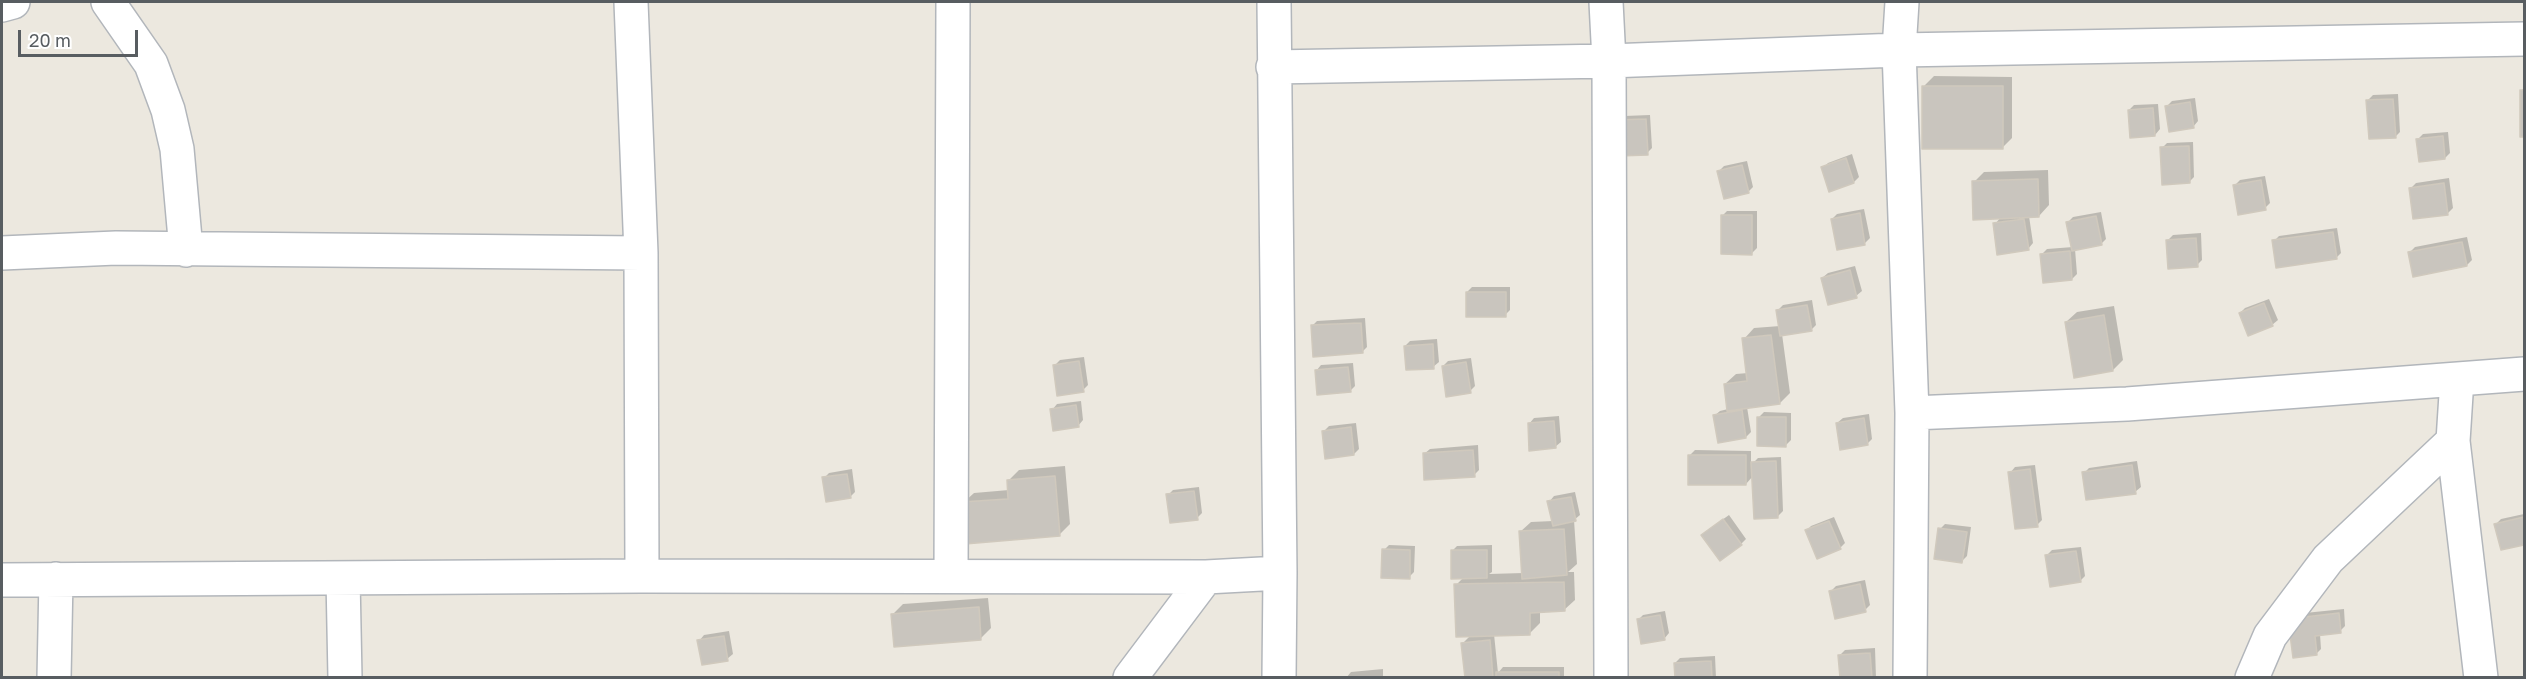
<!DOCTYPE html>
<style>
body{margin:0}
#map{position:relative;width:2526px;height:679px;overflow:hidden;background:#ece8df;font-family:"Golos Text",sans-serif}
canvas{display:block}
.frame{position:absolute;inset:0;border:3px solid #585d61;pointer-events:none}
.scale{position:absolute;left:18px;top:30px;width:120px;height:27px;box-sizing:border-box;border:3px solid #585d61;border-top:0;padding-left:8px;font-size:18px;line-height:21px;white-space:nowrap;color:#585d61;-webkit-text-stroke:4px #fff;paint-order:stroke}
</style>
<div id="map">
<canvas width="2526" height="679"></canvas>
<div class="frame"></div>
<div class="scale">20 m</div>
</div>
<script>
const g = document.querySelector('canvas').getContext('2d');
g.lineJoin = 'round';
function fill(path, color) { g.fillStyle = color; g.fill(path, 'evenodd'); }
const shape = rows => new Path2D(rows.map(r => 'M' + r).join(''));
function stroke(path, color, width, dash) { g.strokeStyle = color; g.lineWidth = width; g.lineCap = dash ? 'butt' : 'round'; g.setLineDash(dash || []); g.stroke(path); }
const shadow = shape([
 [1934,76,2012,77,2012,138,2002,148,1924,86],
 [2524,88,2524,135,2522,135,2521,91],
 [2398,94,2400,132,2395,137,2368,100,2373,95],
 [2195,98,2198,121,2193,127,2167,106,2172,101],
 [2158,104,2160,129,2155,135,2129,110,2134,105],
 [1650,115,1652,148,1647,153,1620,155,1624,116],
 [2448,132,2450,153,2445,158,2418,139,2423,134],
 [2193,142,2194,177,2189,182,2162,148,2167,143],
 [1852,154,1859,177,1854,182,1823,168,1828,163],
 [1747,161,1753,187,1748,192,1719,171,1724,166],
 [2048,170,2049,205,2039,216,2029,216,2033,243,2028,249,1995,224,2001,217,1974,182,1984,172],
 [2265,176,2270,203,2265,208,2235,185,2240,180],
 [2449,178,2453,208,2448,213,2411,188,2416,183],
 [1864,209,1870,238,1865,243,1832,219,1837,214],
 [1727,211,1757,211,1757,248,1752,253,1722,216],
 [2101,212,2106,239,2101,244,2075,249,2077,274,2072,279,2042,254,2047,249,2073,247,2067,223,2073,217],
 [2337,228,2341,253,2336,258,2274,241,2279,236],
 [2201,233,2202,260,2197,265,2168,240,2173,235],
 [2467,237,2472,260,2467,265,2410,252,2415,247],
 [1855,266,1862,291,1856,296,1822,278,1828,273],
 [1472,287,1510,287,1510,310,1505,315,1467,292],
 [2269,299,2278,320,2272,325,2240,313,2245,308],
 [1812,300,1816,325,1811,330,1782,334,1790,393,1780,403,1747,407,1751,432,1746,437,1714,416,1720,411,1728,409,1725,384,1736,374,1748,373,1744,339,1754,328,1780,326,1778,310,1783,305],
 [2114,306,2123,360,2113,370,2066,322,2077,312],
 [1365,318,1367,347,1362,352,1312,326,1317,321],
 [1437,339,1439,362,1433,367,1405,346,1410,341],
 [1084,357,1088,385,1083,390,1055,365,1060,360],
 [1471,358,1475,386,1470,391,1443,366,1448,361],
 [1353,363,1355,386,1350,391,1316,371,1321,365],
 [1081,401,1083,420,1078,426,1052,410,1057,404],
 [1764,412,1791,413,1791,440,1786,445,1759,417],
 [1869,414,1872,439,1867,444,1837,423,1843,418],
 [1559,416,1561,442,1555,447,1529,424,1534,418],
 [1356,423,1359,449,1354,454,1323,432,1329,426],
 [1478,445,1479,470,1474,475,1424,454,1430,449],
 [1695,450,1751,451,1751,465,1758,458,1781,457,1783,511,1778,516,1753,476,1746,484,1690,455],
 [2137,461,2141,487,2135,492,2084,473,2089,468],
 [2035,465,2042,520,2037,525,2010,473,2015,467],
 [1065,466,1070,524,1060,534,963,503,974,493,1009,490,1009,480,1019,470],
 [852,469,855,492,850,497,824,478,829,473],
 [1199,487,1202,513,1197,518,1168,495,1173,490],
 [1575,492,1580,515,1574,520,1577,564,1568,572,1574,572,1575,600,1564,610,1540,611,1540,623,1530,633,1494,634,1498,673,1503,667,1564,667,1564,678,1466,678,1463,643,1471,635,1456,585,1463,578,1452,551,1457,546,1492,545,1492,572,1489,574,1523,573,1520,532,1531,522,1553,521,1549,502,1554,496],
 [2524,514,2524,543,2502,549,2496,524,2501,519],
 [1729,515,1746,539,1741,544,1708,530],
 [1834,517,1845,543,1840,548,1806,531,1811,526],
 [1945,524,1971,527,1967,556,1962,561,1940,529],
 [1389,545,1415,546,1414,572,1409,577,1384,550],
 [2081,547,2085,576,2080,581,2047,555,2052,550],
 [1865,580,1870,605,1865,610,1831,591,1836,586],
 [988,598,991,628,981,638,892,615,903,604],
 [2344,609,2345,626,2340,631,2320,634,2321,649,2316,654,2295,614],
 [1665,611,1669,633,1664,639,1638,620,1643,615],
 [729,631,733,654,727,659,699,641,704,635],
 [1875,648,1876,678,1841,678,1840,655,1845,650],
 [1715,656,1716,678,1676,678,1675,663,1680,658],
 [1383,669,1383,678,1346,678,1351,672]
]);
const building = shape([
 [1922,86,2003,86,2003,149,1922,149,1922,86],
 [2520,90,2524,90,2524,137,2520,137,2520,90],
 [2393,99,2396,138,2369,139,2366,100,2393,99],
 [2190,102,2194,128,2169,132,2165,106,2190,102],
 [2153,108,2155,136,2130,138,2128,110,2153,108],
 [1646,119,1648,155,1618,156,1617,120,1646,119],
 [2443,136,2445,159,2419,162,2416,139,2443,136],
 [2189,146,2190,183,2162,185,2160,147,2189,146],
 [1846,158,1854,183,1829,192,1821,167,1846,158],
 [1742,165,1749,193,1724,199,1717,171,1742,165],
 [2038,179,2039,217,1973,220,1972,181,2038,179],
 [2261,180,2266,210,2238,215,2233,185,2261,180],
 [2444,183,2448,215,2413,219,2409,188,2444,183],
 [1860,213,1865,245,1837,250,1831,219,1860,213],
 [1721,215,1752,215,1752,255,1721,254,1721,215],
 [2096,216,2102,245,2072,251,2066,222,2096,216],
 [2024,219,2029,250,1997,255,1993,223,2024,219],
 [2333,232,2337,259,2276,268,2272,240,2333,232],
 [2196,238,2198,267,2168,269,2166,240,2196,238],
 [2462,242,2467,266,2413,277,2408,252,2462,242],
 [2070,251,2072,280,2043,283,2040,254,2070,251],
 [1850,270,1857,298,1828,305,1821,278,1850,270],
 [1466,292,1506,292,1506,317,1466,317,1466,292],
 [2264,303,2273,326,2248,336,2239,313,2264,303],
 [1807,305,1812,331,1780,336,1776,310,1807,305],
 [2104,315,2113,371,2074,378,2065,322,2104,315],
 [1361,323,1363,353,1313,357,1311,325,1361,323],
 [1771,335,1780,404,1727,411,1724,384,1747,381,1742,338,1771,335],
 [1433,344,1434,369,1406,370,1404,346,1433,344],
 [1079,361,1084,392,1057,396,1053,365,1079,361],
 [1466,362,1471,393,1446,397,1442,366,1466,362],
 [1348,367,1351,392,1317,395,1315,370,1348,367],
 [1076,405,1079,427,1053,431,1050,409,1076,405],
 [1742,410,1746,438,1718,443,1713,415,1742,410],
 [1757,417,1786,417,1786,447,1757,446,1757,417],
 [1864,418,1868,445,1840,450,1836,423,1864,418],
 [1554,421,1556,448,1529,451,1528,423,1554,421],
 [1351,427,1354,455,1325,459,1322,431,1351,427],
 [1473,450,1475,477,1424,480,1423,453,1473,450],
 [1688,455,1746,455,1746,485,1688,485,1688,455],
 [1776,461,1778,518,1754,519,1751,462,1776,461],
 [2132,465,2136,494,2086,500,2082,472,2132,465],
 [2030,469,2038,527,2015,529,2008,472,2030,469],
 [847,474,851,498,826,502,822,477,847,474],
 [1055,476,1060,536,965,544,962,502,1008,499,1007,480,1055,476],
 [1194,491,1198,520,1170,523,1166,494,1194,491],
 [1571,497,1576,521,1553,526,1547,501,1571,497],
 [2524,517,2524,545,2501,550,2494,524,2524,517],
 [1723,519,1742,545,1720,561,1701,535,1723,519],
 [1829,521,1841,549,1817,559,1805,530,1829,521],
 [1938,528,1967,532,1962,563,1934,559,1938,528],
 [1564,529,1567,575,1522,579,1519,531,1564,529],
 [1382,549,1410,550,1410,579,1381,578,1382,549],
 [1451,550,1487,550,1487,578,1451,579,1451,550],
 [2076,551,2081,582,2050,587,2045,555,2076,551],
 [1564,582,1565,611,1530,613,1530,635,1456,637,1454,584,1564,582],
 [1860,584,1866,612,1835,619,1829,591,1860,584],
 [979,607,981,640,894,647,891,614,979,607],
 [2339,613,2341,633,2315,636,2317,655,2293,658,2288,619,2339,613],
 [1660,615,1665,640,1641,644,1637,619,1660,615],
 [724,636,728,661,702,665,697,640,724,636],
 [1490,640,1493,678,1465,678,1461,643,1490,640],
 [1870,653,1872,678,1840,678,1838,655,1870,653],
 [1711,661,1712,678,1675,678,1674,663,1711,661],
 [1496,672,1559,672,1559,678,1496,678,1496,672]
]);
const minor = shape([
 [108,2,151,64,168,110,177,149,186,250],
 [631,2,641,253,642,576],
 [1274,2,1280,573,1279,678],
 [1606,2,1609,61,1611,678],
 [1902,2,1899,50,1912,413,1910,678],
 [2,5,13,2],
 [1273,67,1609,61,1899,50,2524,39],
 [2,253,116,248,641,253],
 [2457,379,2453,441,2481,678],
 [1912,413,2127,404,2524,374],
 [951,576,953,2],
 [343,578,345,678],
 [2,580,642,576,1206,577,1280,573],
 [54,678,56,579],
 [1130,678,1206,577],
 [2252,678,2270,636,2328,559,2453,441]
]);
fill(shadow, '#0003');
fill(building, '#c9c5be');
stroke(building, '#d0c9bd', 1.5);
stroke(minor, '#b2b6bb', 36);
stroke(minor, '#fff', 33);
</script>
